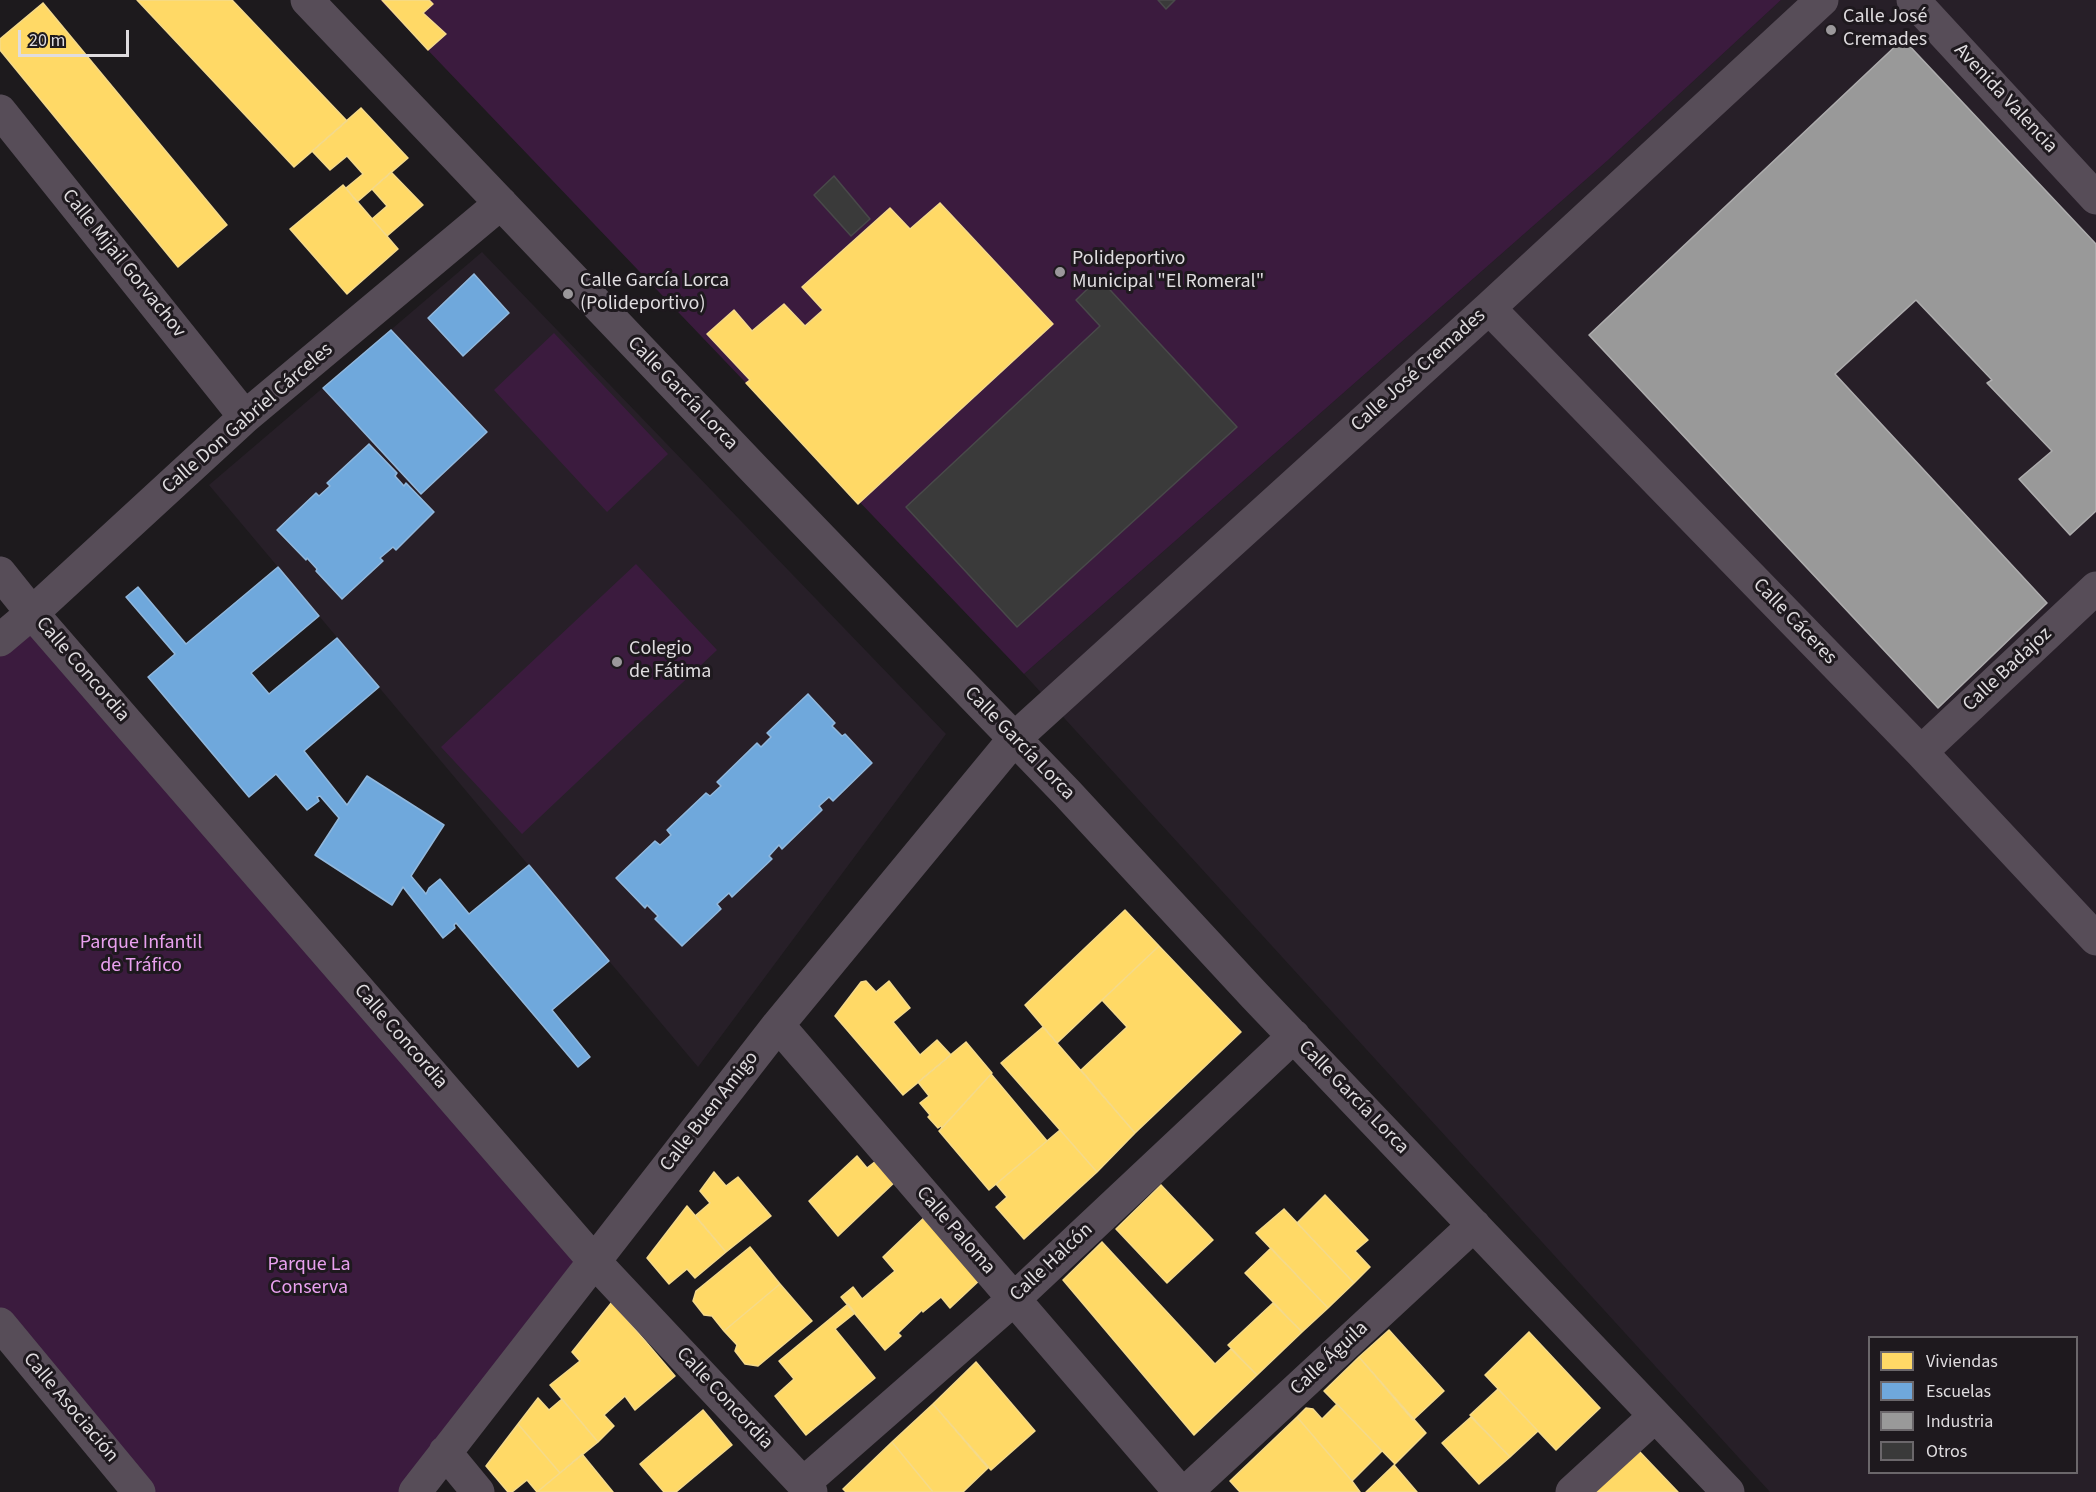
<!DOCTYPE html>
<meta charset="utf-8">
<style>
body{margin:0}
#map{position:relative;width:2096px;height:1492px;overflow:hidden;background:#1d1a1d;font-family:"Source Sans 3",sans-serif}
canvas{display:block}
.legend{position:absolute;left:1868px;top:1336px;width:210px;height:138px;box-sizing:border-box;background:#1e191e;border:2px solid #6b676b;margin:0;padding:8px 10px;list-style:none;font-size:18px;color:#dfdcdf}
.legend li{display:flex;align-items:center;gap:12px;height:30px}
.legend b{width:30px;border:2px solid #6b676b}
.scale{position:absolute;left:18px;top:30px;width:111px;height:27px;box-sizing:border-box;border:3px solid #dfdcdf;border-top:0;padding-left:8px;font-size:18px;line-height:21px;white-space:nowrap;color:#dfdcdf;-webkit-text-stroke:4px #1e191e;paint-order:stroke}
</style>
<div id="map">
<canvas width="2096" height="1492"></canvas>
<ul class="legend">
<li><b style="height:16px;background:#ffd966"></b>Viviendas</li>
<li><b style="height:16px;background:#6fa8dc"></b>Escuelas</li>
<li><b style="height:16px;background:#999"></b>Industria</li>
<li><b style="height:16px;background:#3a3a3a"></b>Otros</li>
</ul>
<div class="scale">20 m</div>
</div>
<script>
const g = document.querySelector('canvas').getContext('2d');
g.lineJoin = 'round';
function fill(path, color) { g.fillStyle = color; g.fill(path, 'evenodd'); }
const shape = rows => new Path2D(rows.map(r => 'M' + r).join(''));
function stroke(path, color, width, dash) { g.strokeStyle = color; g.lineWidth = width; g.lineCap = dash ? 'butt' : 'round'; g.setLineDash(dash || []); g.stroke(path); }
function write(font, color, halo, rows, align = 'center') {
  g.font = font + ' "Source Sans 3",sans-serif'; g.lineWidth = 6; g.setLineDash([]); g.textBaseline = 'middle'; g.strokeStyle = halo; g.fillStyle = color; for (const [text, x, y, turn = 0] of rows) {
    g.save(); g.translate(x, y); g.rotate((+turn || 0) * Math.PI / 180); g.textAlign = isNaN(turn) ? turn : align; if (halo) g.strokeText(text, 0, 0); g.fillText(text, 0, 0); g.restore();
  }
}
const built = shape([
 [1781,0,2096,0,2096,1492,1770,1492,1024,674,1607,161],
 [1870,1338,2076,1338,2076,1472,1870,1472],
 [482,252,946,734,698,1067,209,485]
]);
const green = shape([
 [380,0,1781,0,1607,161,1024,674],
 [554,333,668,454,607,512,494,390],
 [636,564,717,650,522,834,441,747],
 [32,613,594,1261,416,1492,139,1492,0,1324,0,639]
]);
const homes = shape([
 [137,0,232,0,347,121,294,167,137,0],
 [382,0,429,0,433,4,423,13,446,34,428,50,382,0],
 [43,3,227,225,178,267,0,50,0,39,43,3],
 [361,108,408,158,357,202,346,188,363,174,347,156,330,170,312,151,361,108],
 [391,172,423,205,387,236,372,219,387,206,372,189,391,172],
 [343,185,398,249,347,294,290,229,343,185],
 [940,203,1053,324,858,504,746,383,750,380,707,334,734,310,752,331,784,304,805,326,823,310,802,287,890,208,910,229,940,203],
 [1125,910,1159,946,1057,1043,1025,1005,1125,910],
 [1159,946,1241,1032,1135,1133,1081,1070,1127,1027,1102,1000,1159,946],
 [866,981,876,992,889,981,910,1008,893,1022,920,1055,937,1040,951,1055,903,1095,835,1016,861,982,866,981],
 [1043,1027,1135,1133,1097,1172,1001,1063,1043,1027],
 [966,1042,992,1073,942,1128,941,1126,938,1128,928,1117,930,1115,920,1103,929,1096,918,1082,966,1042],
 [991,1074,1047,1141,989,1190,939,1131,991,1074],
 [1060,1130,1097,1172,1024,1239,996,1207,1007,1197,996,1184,1060,1130],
 [857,1156,867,1168,881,1157,899,1178,838,1236,809,1201,857,1156],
 [714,1172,726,1186,738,1177,771,1216,726,1252,695,1216,710,1203,700,1191,714,1172],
 [1161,1185,1213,1240,1167,1283,1116,1229,1161,1185],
 [1325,1195,1368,1240,1355,1251,1370,1267,1354,1283,1297,1223,1325,1195],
 [687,1206,726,1252,695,1278,687,1269,669,1284,647,1258,687,1206],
 [1284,1209,1354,1283,1328,1308,1256,1233,1284,1209],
 [929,1213,983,1277,950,1308,941,1297,923,1312,922,1310,898,1333,901,1336,885,1350,841,1297,853,1287,862,1299,895,1271,883,1257,929,1213],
 [1102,1242,1215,1364,1231,1349,1257,1375,1194,1435,1063,1280,1102,1242],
 [750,1247,780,1284,724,1331,712,1316,704,1315,693,1301,696,1291,750,1247],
 [1271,1248,1328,1308,1302,1332,1245,1273,1271,1248],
 [780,1284,812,1321,758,1366,745,1364,735,1351,737,1345,724,1331,780,1284],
 [612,1302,675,1376,635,1410,625,1396,604,1415,614,1426,598,1442,550,1385,580,1361,572,1352,612,1302],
 [1273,1303,1302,1332,1257,1375,1228,1345,1273,1303],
 [848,1304,855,1313,835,1329,875,1378,806,1435,775,1396,794,1379,779,1361,848,1304],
 [1389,1330,1444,1391,1413,1420,1359,1357,1389,1330],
 [1529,1332,1600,1408,1556,1450,1485,1375,1529,1332],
 [1359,1357,1426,1433,1395,1464,1324,1391,1359,1357],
 [976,1362,1035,1431,991,1470,933,1404,976,1362],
 [1498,1389,1538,1431,1510,1457,1470,1415,1498,1389],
 [538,1398,549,1410,562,1399,598,1442,560,1473,518,1424,538,1398],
 [933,1404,988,1468,963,1492,933,1492,892,1442,933,1404],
 [1337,1404,1382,1451,1352,1481,1297,1417,1306,1408,1313,1409,1322,1419,1337,1404],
 [703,1410,732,1445,676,1492,664,1492,640,1464,703,1410],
 [1297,1417,1352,1481,1360,1492,1240,1492,1230,1481,1297,1417],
 [1471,1417,1510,1457,1479,1484,1442,1443,1471,1417],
 [518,1424,560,1473,537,1492,527,1480,512,1492,508,1492,486,1466,518,1424],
 [892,1442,933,1492,846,1492,843,1489,892,1442],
 [1638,1450,1678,1492,1593,1492,1638,1450],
 [582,1454,613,1492,537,1492,560,1473,582,1454],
 [1394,1465,1417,1492,1366,1492,1394,1465]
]);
const schools = shape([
 [474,274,509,313,463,356,428,318,474,274],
 [391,330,487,432,421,494,323,388,391,330],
 [369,444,397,473,395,476,404,486,406,483,434,512,396,550,393,547,380,558,383,561,342,599,316,571,317,569,307,558,306,560,277,530,316,493,319,496,330,486,327,483,369,444],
 [278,567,319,616,251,673,269,694,337,638,379,687,304,751,347,805,367,776,444,825,411,876,426,894,429,888,440,879,469,914,529,865,609,961,552,1010,590,1057,578,1067,456,923,454,925,455,928,443,938,403,887,392,905,315,855,339,818,320,796,317,797,319,801,307,810,276,774,249,797,148,677,175,654,126,597,138,587,186,644,278,567],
 [808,694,835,723,832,726,842,736,845,734,872,763,833,801,829,797,819,806,822,810,782,849,779,845,769,856,772,859,732,897,729,893,717,904,721,909,682,946,655,919,658,916,647,905,645,908,616,878,655,841,660,845,671,835,667,830,706,793,710,796,721,786,717,782,757,743,761,747,771,737,767,733,808,694]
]);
const industry = shape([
 [1903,39,2096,244,2096,511,2070,535,2019,479,2052,451,1987,383,1992,380,1916,300,1835,374,2047,603,1938,708,1589,335,1903,39]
]);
const building = shape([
 [1158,0,1175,0,1166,9,1158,0],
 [834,176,870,219,851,236,814,195,834,176],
 [1099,278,1237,427,1017,627,906,507,1100,326,1076,300,1099,278]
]);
const minor = shape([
 [307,0,756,471,1067,793,1255,996,1728,1492],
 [1913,0,2096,198],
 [0,111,245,417],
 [1489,308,1921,752,2096,939],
 [0,573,32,613,594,1261,811,1492],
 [0,640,32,613,245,417,501,203],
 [1921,752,2096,588],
 [778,1025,1180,1492],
 [0,1324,139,1492],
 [445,1452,478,1492],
 [804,1483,1014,1299,1294,1036],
 [415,1492,778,1025,1014,739,1489,308,1822,0],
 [1186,1492,1474,1225],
 [1572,1492,1655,1416]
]);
const markers = [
 [1831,30,6,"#9b989b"],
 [1060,272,6,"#9b989b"],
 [568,294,6,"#9b989b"],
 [617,662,6,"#9b989b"]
];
const poiNames = [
 ["Calle José",1843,18],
 ["Cremades",1843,41],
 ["Polideportivo",1072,260],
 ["Municipal \"El Romeral\"",1072,283],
 ["Calle García Lorca",580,282],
 ["(Polideportivo)",580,305],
 ["Colegio",629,650],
 ["de Fátima",629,673]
];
const streetNames = [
 ["Avenida Valencia",2005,99,47],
 ["Calle Mijail Gorvachov",123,264,51],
 ["Calle José Cremades",1419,371,-42],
 ["Calle García Lorca",682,394,46],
 ["Calle Don Gabriel Cárceles",248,419,-41],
 ["Calle Cáceres",1794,622,46],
 ["Calle Concordia",82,670,49],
 ["Calle Badajoz",2008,670,-43],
 ["Calle García Lorca",1019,744,46],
 ["Calle Concordia",400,1037,49],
 ["Calle García Lorca",1353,1098,46],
 ["Calle Buen Amigo",710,1112,-52],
 ["Calle Paloma",955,1231,49],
 ["Calle Halcón",1052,1263,-43],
 ["Calle Águila",1330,1359,-43],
 ["Calle Concordia",724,1399,47],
 ["Calle Asociación",70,1408,50]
];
const parkNames = [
 ["Parque Infantil",141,944],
 ["de Tráfico",141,967],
 ["Parque La",309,1266],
 ["Conserva",309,1289]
];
fill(built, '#271f28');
fill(green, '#3b1b3e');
fill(homes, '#ffd966');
stroke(homes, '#f5da8a', 1.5);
fill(schools, '#6fa8dc');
stroke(schools, '#91b8dd', 1.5);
fill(industry, '#999');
stroke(industry, '#aeadae', 1.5);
fill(building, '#3a3a3a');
stroke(building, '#49494a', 1.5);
stroke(minor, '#574d58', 33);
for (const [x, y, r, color] of markers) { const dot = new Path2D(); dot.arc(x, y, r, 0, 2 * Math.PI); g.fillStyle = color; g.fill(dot); stroke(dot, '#1e191e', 2); }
write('20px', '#dfdcdf', '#1e191e', poiNames, 'left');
write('20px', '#dfdcdf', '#1e191e', streetNames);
write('20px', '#e9a1ef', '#1e191e', parkNames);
</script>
